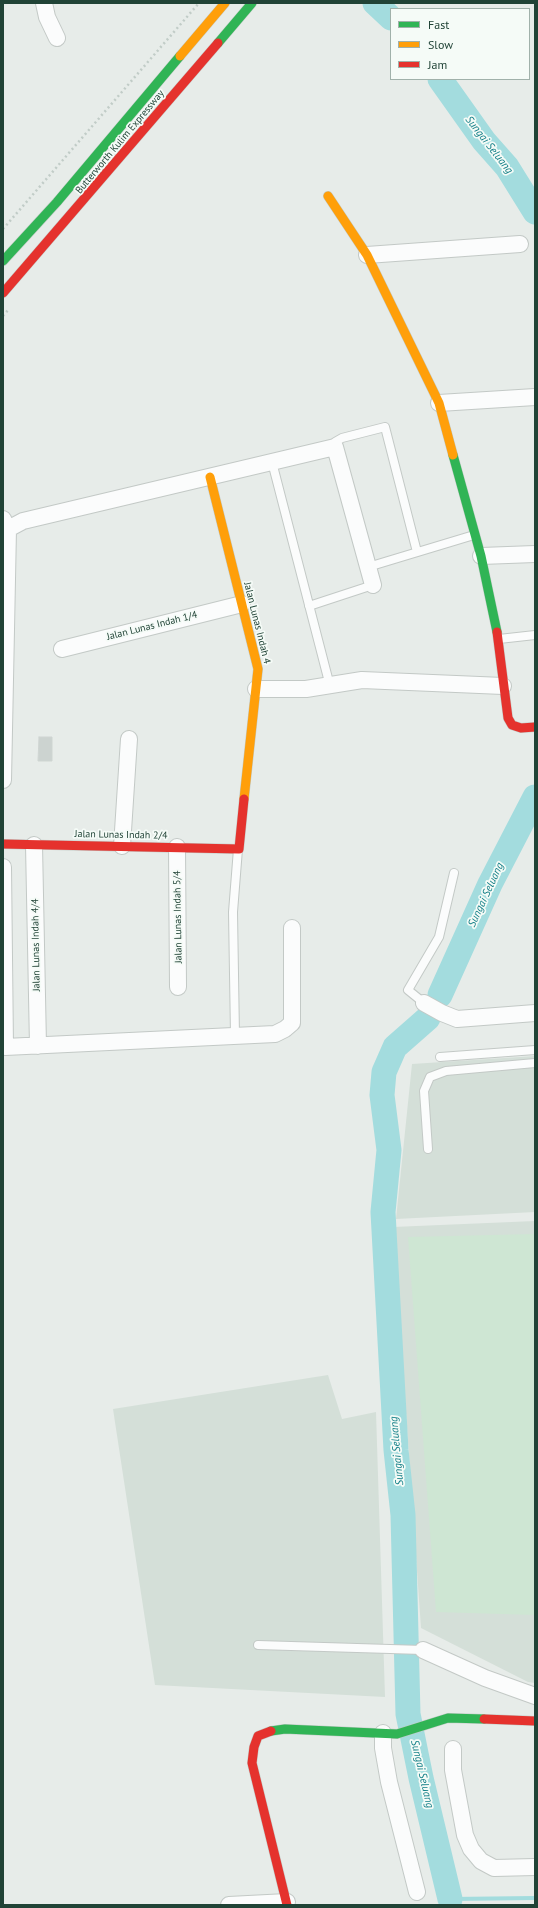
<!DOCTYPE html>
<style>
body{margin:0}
#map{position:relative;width:538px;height:1908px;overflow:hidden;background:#e7ece9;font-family:"PT Sans",sans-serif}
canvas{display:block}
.frame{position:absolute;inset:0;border:4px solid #204336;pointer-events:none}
.legend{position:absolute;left:390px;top:8px;width:140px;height:72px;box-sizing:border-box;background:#f5fbf7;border:1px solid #a0b1aa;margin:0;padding:5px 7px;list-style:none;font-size:12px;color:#204336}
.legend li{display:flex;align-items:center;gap:8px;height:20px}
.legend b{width:20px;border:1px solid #a0b1aa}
</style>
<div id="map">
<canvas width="538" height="1908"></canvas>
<div class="frame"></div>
<ul class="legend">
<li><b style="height:5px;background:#30b455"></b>Fast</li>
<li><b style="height:5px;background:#ff9f0a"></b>Slow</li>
<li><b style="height:5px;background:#e5322d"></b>Jam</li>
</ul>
</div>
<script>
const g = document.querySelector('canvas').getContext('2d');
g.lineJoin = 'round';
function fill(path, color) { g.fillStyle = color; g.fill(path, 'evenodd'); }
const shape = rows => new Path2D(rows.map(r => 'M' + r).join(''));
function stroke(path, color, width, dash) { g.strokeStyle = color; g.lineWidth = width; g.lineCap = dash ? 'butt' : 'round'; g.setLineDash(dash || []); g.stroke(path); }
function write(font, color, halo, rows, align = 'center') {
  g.font = font + ' "PT Sans",sans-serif'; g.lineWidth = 3.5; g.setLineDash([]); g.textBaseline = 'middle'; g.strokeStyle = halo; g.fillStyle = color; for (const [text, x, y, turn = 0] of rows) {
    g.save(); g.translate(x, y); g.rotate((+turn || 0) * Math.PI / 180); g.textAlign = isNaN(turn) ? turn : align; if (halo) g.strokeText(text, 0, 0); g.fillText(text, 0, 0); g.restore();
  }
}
const built = shape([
 [535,1056,535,1212,396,1219,412,1064],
 [535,1221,535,1683,528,1682,421,1628,393,1227],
 [328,1375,342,1419,376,1412,385,1697,155,1685,113,1409]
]);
const green = shape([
 [535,1234,535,1615,436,1612,408,1237]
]);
const stream = shape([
 [450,1899,535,1898]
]);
const river = shape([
 [375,3,391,18],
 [440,79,484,141,507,167,535,212],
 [440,995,490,884,535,797],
 [428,1018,395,1047,384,1072,382,1095,389,1150,383,1212,396,1450,403,1515,408,1714,421,1778,450,1899]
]);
const building = shape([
 [39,737,52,737,52,761,38,761,39,737]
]);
const path = shape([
 [3,229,199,3],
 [3,316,8,310]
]);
const lane = shape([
 [335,447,335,442,342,438,385,427,417,552],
 [272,462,330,686],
 [368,567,474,535],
 [309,606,373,585],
 [499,639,535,635],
 [424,1003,408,990,439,937,454,873],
 [235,1036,233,912,238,849],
 [440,1057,535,1050],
 [428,1149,424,1091,430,1077,446,1071,535,1063],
 [258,1645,423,1650]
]);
const street = shape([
 [44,3,47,17,57,38],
 [367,255,520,244],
 [439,403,535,397],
 [3,519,8,529,3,780],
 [8,529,23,521,335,447,373,585],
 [481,556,535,554],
 [62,649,242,604],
 [256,689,306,689,362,680,503,686],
 [34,845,38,1046],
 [122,846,129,739],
 [177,847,178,987],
 [3,867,5,1047],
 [424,1003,442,1013,457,1019,535,1013],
 [5,1047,275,1034,285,1029,292,1023,292,928],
 [423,1650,485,1678,535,1696],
 [383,1733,383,1748,389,1782,417,1892],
 [453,1749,453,1770,465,1835,471,1849,481,1861,494,1868,535,1867],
 [229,1905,287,1902]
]);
const fast = shape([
 [218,43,252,3],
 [3,261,57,202,180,56],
 [453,455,481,556,497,632],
 [271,1731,285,1729,397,1734,448,1718,484,1719]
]);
const slow = shape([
 [180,56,225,3],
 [328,196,367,255,439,403,453,455],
 [210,477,258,669,244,799]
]);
const jam = shape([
 [3,293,218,43],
 [497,632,508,718,512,725,521,728,535,727],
 [3,844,239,849,244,799],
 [484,1719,535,1721],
 [271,1731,258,1736,254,1747,252,1763,287,1905]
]);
const streetNames = [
 ["Butterworth Kulim Expressway",120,142,-50],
 ["Jalan Lunas Indah 4",257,623,76],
 ["Jalan Lunas Indah 1/4",152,626,-14],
 ["Jalan Lunas Indah 2/4",121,835,1],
 ["Jalan Lunas Indah 5/4",178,917,-91],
 ["Jalan Lunas Indah 4/4",36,945,-91]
];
const waterNames = [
 ["Sungai Seluang",489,145,52],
 ["Sungai Seluang",486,895,-65],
 ["Sungai Seluang",397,1451,-95],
 ["Sungai Seluang",422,1774,77]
];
fill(built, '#d4dfd8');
fill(green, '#cee6d3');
stroke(stream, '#a3dcde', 4);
stroke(river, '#a3dcde', 25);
fill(building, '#ccd3d0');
stroke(building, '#cfd5d2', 1);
stroke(lane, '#c3c9c6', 10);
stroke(street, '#c3c9c6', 18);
stroke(fast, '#c2cac6', 10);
stroke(slow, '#c2cac6', 10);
stroke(jam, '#c2cac6', 10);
stroke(path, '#c1ccc7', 2.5, [2, 3]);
stroke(lane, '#fbfcfc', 8);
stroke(street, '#fbfcfc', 16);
stroke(fast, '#30b455', 9);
stroke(slow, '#ff9f0a', 9);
stroke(jam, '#e5322d', 9);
write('10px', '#204336', '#f5fbf7', streetNames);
write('italic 11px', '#127f87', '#f5fbf7', waterNames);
</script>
